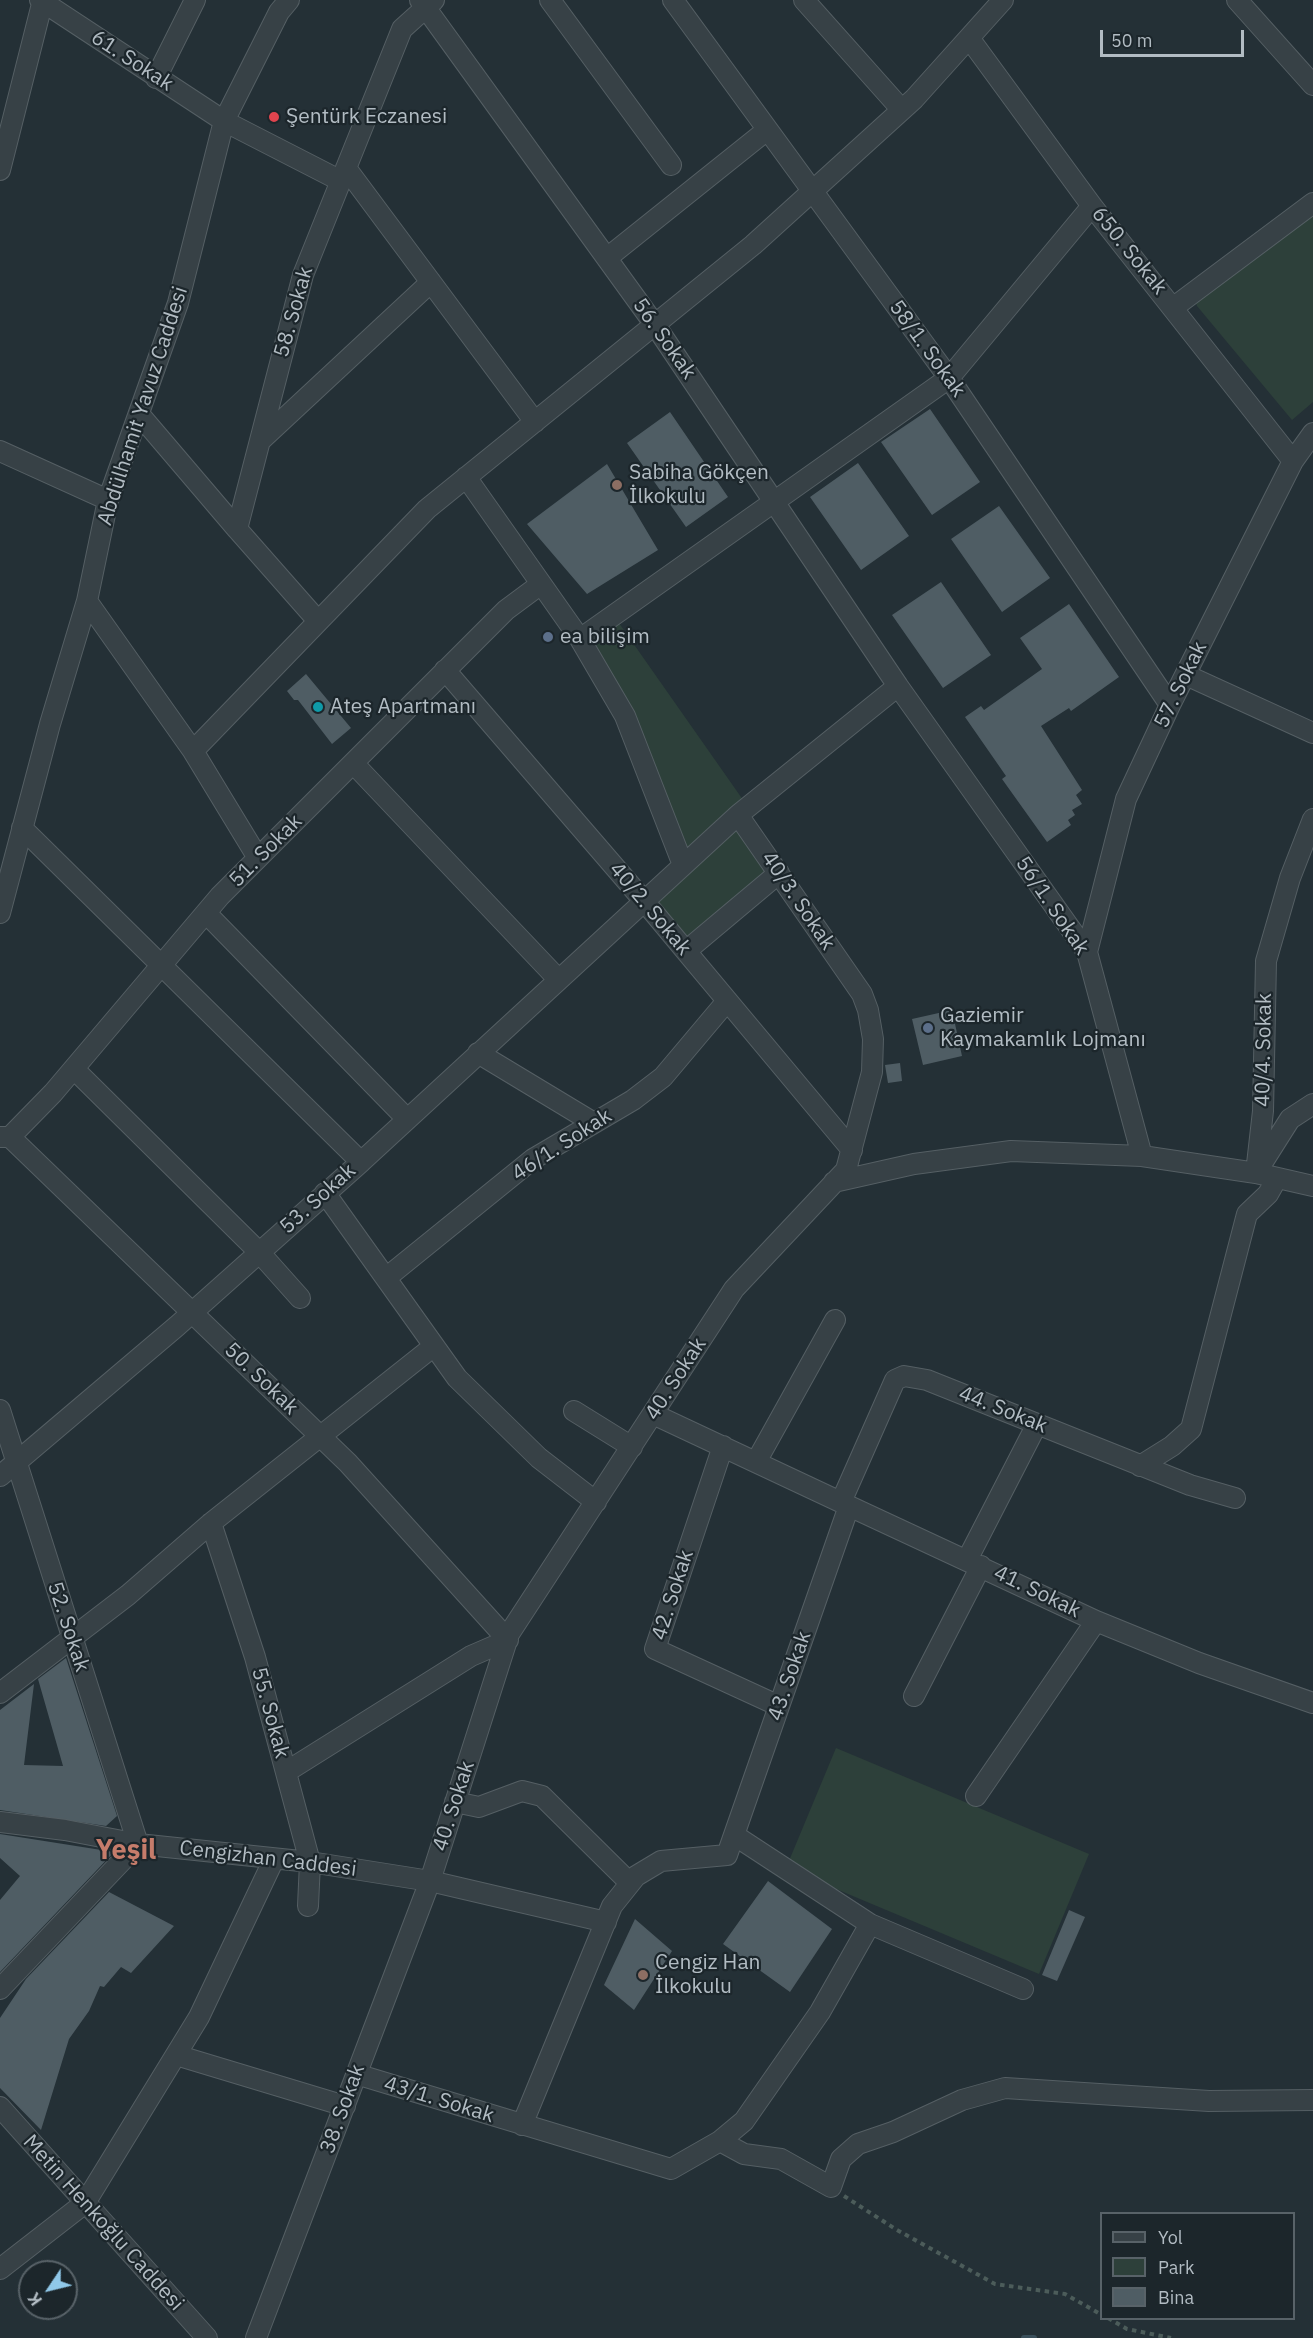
<!DOCTYPE html>
<meta charset="utf-8">
<style>
body{margin:0}
#map{position:relative;width:1313px;height:2338px;overflow:hidden;background:#243036;font-family:"IBM Plex Sans",sans-serif}
canvas{display:block}
.legend{position:absolute;left:1100px;top:2212px;width:195px;height:108px;box-sizing:border-box;background:#1c262b;border:2px solid #586268;margin:0;padding:8px 10px;list-style:none;font-size:18px;color:#b2bcc3}
.legend li{display:flex;align-items:center;gap:12px;height:30px}
.legend b{width:30px;border:2px solid #586268}
.north{position:absolute;left:18px;top:2260px;width:60px;height:60px;box-sizing:border-box;background:#1c262b;border:2px solid #586268;border-radius:50%;rotate:235deg;font-size:16px;font-weight:700;line-height:24px;text-align:center;color:#b2bcc3}
.north::after{content:'';display:block;margin:auto;width:21px;height:27px;background:#90c8e9;clip-path:polygon(50% 0,100% 100%,50% 72%,0 100%)}
.scale{position:absolute;left:1100px;top:30px;width:144px;height:27px;box-sizing:border-box;border:3px solid #b2bcc3;border-top:0;padding-left:8px;font-size:18px;line-height:21px;white-space:nowrap;color:#b2bcc3;-webkit-text-stroke:4px #1c262b;paint-order:stroke}
</style>
<div id="map">
<canvas width="1313" height="2338"></canvas>
<ul class="legend">
<li><b style="height:8px;background:#374146"></b>Yol</li>
<li><b style="height:16px;background:#2d403a"></b>Park</li>
<li><b style="height:16px;background:#4f5d64"></b>Bina</li>
</ul>
<div class="north">K</div>
<div class="scale">50 m</div>
</div>
<script>
const g = document.querySelector('canvas').getContext('2d');
g.lineJoin = 'round';
function fill(path, color) { g.fillStyle = color; g.fill(path, 'evenodd'); }
const shape = rows => new Path2D(rows.map(r => 'M' + r).join(''));
function stroke(path, color, width, dash) { g.strokeStyle = color; g.lineWidth = width; g.lineCap = dash ? 'butt' : 'round'; g.setLineDash(dash || []); g.stroke(path); }
function write(font, color, halo, rows, align = 'center') {
  g.font = font + ' "IBM Plex Sans",sans-serif'; g.lineWidth = 4.5; g.setLineDash([]); g.textBaseline = 'middle'; g.strokeStyle = halo; g.fillStyle = color; for (const [text, x, y, turn = 0] of rows) {
    g.save(); g.translate(x, y); g.rotate((+turn || 0) * Math.PI / 180); g.textAlign = isNaN(turn) ? turn : align; if (halo) g.strokeText(text, 0, 0); g.fillText(text, 0, 0); g.restore();
  }
}
const green = shape([
 [1313,212,1313,402,1292,420,1197,306,1194,297],
 [614,616,748,807,738,814,779,873,686,951,644,901,683,865,580,639],
 [836,1748,1089,1854,1039,1974,786,1868]
]);
const stream = shape([
 [1024,2338,1034,2338]
]);
const building = shape([
 [930,409,980,482,932,515,881,442],
 [670,412,728,497,686,527,627,443],
 [858,463,909,536,861,570,810,497],
 [607,464,658,550,587,594,527,524],
 [999,506,1050,578,1002,612,951,539],
 [941,582,991,655,943,688,892,615],
 [1069,604,1119,677,1071,711,1069,708,1041,726,1082,790,1076,795,1082,804,1072,810,1075,815,1068,820,1071,825,1047,842,1002,779,1006,776,965,717,981,706,984,710,1042,669,1020,638],
 [306,674,351,728,332,744,298,700,294,700,287,691],
 [952,1010,962,1056,923,1065,912,1019],
 [900,1063,902,1081,888,1083,885,1065],
 [66,1658,117,1816,106,1826,0,1810,0,1710,34,1684,24,1765,63,1766,38,1679],
 [0,1834,114,1852,0,1972,0,1900,20,1876,0,1858],
 [768,1881,832,1929,790,1992,723,1944],
 [109,1892,174,1926,131,1973,121,1967,104,1987,100,1986,89,2011,69,2039,41,2130,0,2088,0,2018,26,1979],
 [1069,1910,1085,1917,1057,1981,1042,1975],
 [635,1919,672,1951,634,2010,604,1985]
]);
const path = shape([
 [844,2196,897,2230,995,2284,1065,2294,1102,2315],
 [1108,2318,1127,2329,1171,2338]
]);
const minor = shape([
 [40,0,224,121,341,181],
 [420,0,655,325,898,686,1087,952,1142,1156],
 [550,0,671,165],
 [673,0,949,378,1170,705],
 [804,0,902,110],
 [1237,0,1313,85],
 [969,38,1092,206,1293,461],
 [156,78,195,0],
 [346,168,535,422],
 [0,170,43,0],
 [607,258,767,130],
 [1174,307,1313,203],
 [139,414,237,529],
 [260,441,431,282],
 [0,451,108,500],
 [466,477,580,639,949,378,1092,206],
 [87,601,193,751,427,509,753,245,914,99,1003,0],
 [318,621,237,529,303,275,402,29,434,0],
 [580,639,625,716,683,865],
 [445,670,644,901,852,1150],
 [1186,675,1313,733],
 [193,751,258,858],
 [353,763,558,979],
 [0,913,50,724,87,601,108,500,178,303,224,121,279,12,289,0],
 [206,913,407,1119],
 [686,951,779,873],
 [1087,952,1126,799,1170,705,1293,461,1313,433],
 [478,1053,594,1123],
 [74,1069,259,1252,300,1298],
 [0,1137,10,1137,348,1463,508,1640,471,1656,286,1772],
 [10,1137,53,1093,220,896,506,610,541,584],
 [361,1162,738,815],
 [1259,1168,1290,1119,1313,1104],
 [1256,1173,1263,1111,1266,961,1290,878,1313,819],
 [834,1182,914,1164,1011,1151,1142,1156,1256,1173,1313,1186],
 [325,1193,457,1378,539,1458,596,1502],
 [386,1278,533,1159,633,1100,663,1077,727,1001],
 [0,1410,138,1844,0,1989],
 [574,1411,632,1447],
 [723,1446,655,1649,779,1706],
 [756,1462,835,1320],
 [1140,1466,1172,1446,1191,1429,1247,1214,1268,1194,1277,1178],
 [0,1476,177,1326,361,1162,22,828],
 [841,1502,895,1380,904,1376,927,1380,1190,1485,1235,1498],
 [849,1506,1096,1621,976,1796],
 [211,1523,255,1657,310,1862,308,1906],
 [967,1560,1037,1424],
 [1096,1621,1199,1663,1313,1703],
 [0,1693,128,1595,211,1523,434,1346],
 [914,1696,981,1566],
 [455,1802,479,1807,522,1791,542,1796,630,1883],
 [0,1822,65,1830,138,1844,310,1862,430,1881,606,1922],
 [734,1835,870,1924,1023,1989],
 [176,2055,345,2106],
 [356,2074,671,2169,720,2141,744,2121,820,2012,870,1924],
 [0,2107,207,2338],
 [522,2125,612,1906,636,1876,661,1861,727,1855,849,1506,653,1414],
 [720,2141,744,2154,781,2159,831,2187,841,2159,858,2144,893,2132,962,2100,1005,2088,1209,2101,1313,2100],
 [0,2269,85,2203,199,2017,274,1859],
 [256,2338,430,1881,509,1634,734,1289,846,1170,872,1072,873,1039,868,1010,862,994,738,815,898,686]
]);
const markers = [
 [274,117,6,"#e0444e"],
 [617,485,6,"#8d6e63"],
 [548,637,6,"#5c6f8a"],
 [318,707,6,"#0f9aa8"],
 [928,1028,6,"#5c6f8a"],
 [643,1975,6,"#8d6e63"]
];
const streetNames = [
 ["61. Sokak",132,61,33],
 ["650. Sokak",1129,251,51],
 ["58. Sokak",294,312,-74],
 ["56. Sokak",664,339,55],
 ["58/1. Sokak",927,349,54],
 ["Abdülhamit Yavuz Caddesi",143,406,-72],
 ["57. Sokak",1181,685,-64],
 ["51. Sokak",266,851,-45],
 ["40/3. Sokak",798,901,56],
 ["56/1. Sokak",1052,906,56],
 ["40/2. Sokak",650,909,50],
 ["40/4. Sokak",1264,1050,-89],
 ["46/1. Sokak",562,1145,-33],
 ["53. Sokak",318,1199,-42],
 ["50. Sokak",261,1379,44],
 ["40. Sokak",676,1379,-57],
 ["44. Sokak",1003,1410,22],
 ["41. Sokak",1037,1592,26],
 ["42. Sokak",673,1595,-72],
 ["52. Sokak",68,1627,72],
 ["43. Sokak",790,1676,-71],
 ["55. Sokak",270,1713,75],
 ["40. Sokak",454,1806,-72],
 ["Cengizhan Caddesi",268,1859,7],
 ["43/1. Sokak",439,2100,17],
 ["38. Sokak",343,2109,-70],
 ["Metin Henkoğlu Caddesi",103,2223,48]
];
const poiNames = [
 ["Şentürk Eczanesi",286,117],
 ["Sabiha Gökçen",629,473],
 ["İlkokulu",629,497],
 ["ea bilişim",560,637],
 ["Ateş Apartmanı",330,707],
 ["Gaziemir",940,1016],
 ["Kaymakamlık Lojmanı",940,1040],
 ["Cengiz Han",655,1963],
 ["İlkokulu",655,1987]
];
const districtNames = [
 ["Yeşil",126,1851]
];
fill(green, '#2d403a');
stroke(stream, '#3a4f5b', 6);
fill(building, '#4f5d64');
stroke(minor, '#555f64', 22);
stroke(path, '#4c5c5a', 4, [4.5, 4.5]);
stroke(minor, '#374146', 20);
for (const [x, y, r, color] of markers) { const dot = new Path2D(); dot.arc(x, y, r, 0, 2 * Math.PI); g.fillStyle = color; g.fill(dot); stroke(dot, '#1c262b', 2); }
write('21px', '#b2bcc3', '#1c262b', streetNames);
write('21px', '#b2bcc3', '#1c262b', poiNames, 'left');
write('bold 27px', '#c57c6b', '#1c262b', districtNames);
</script>
